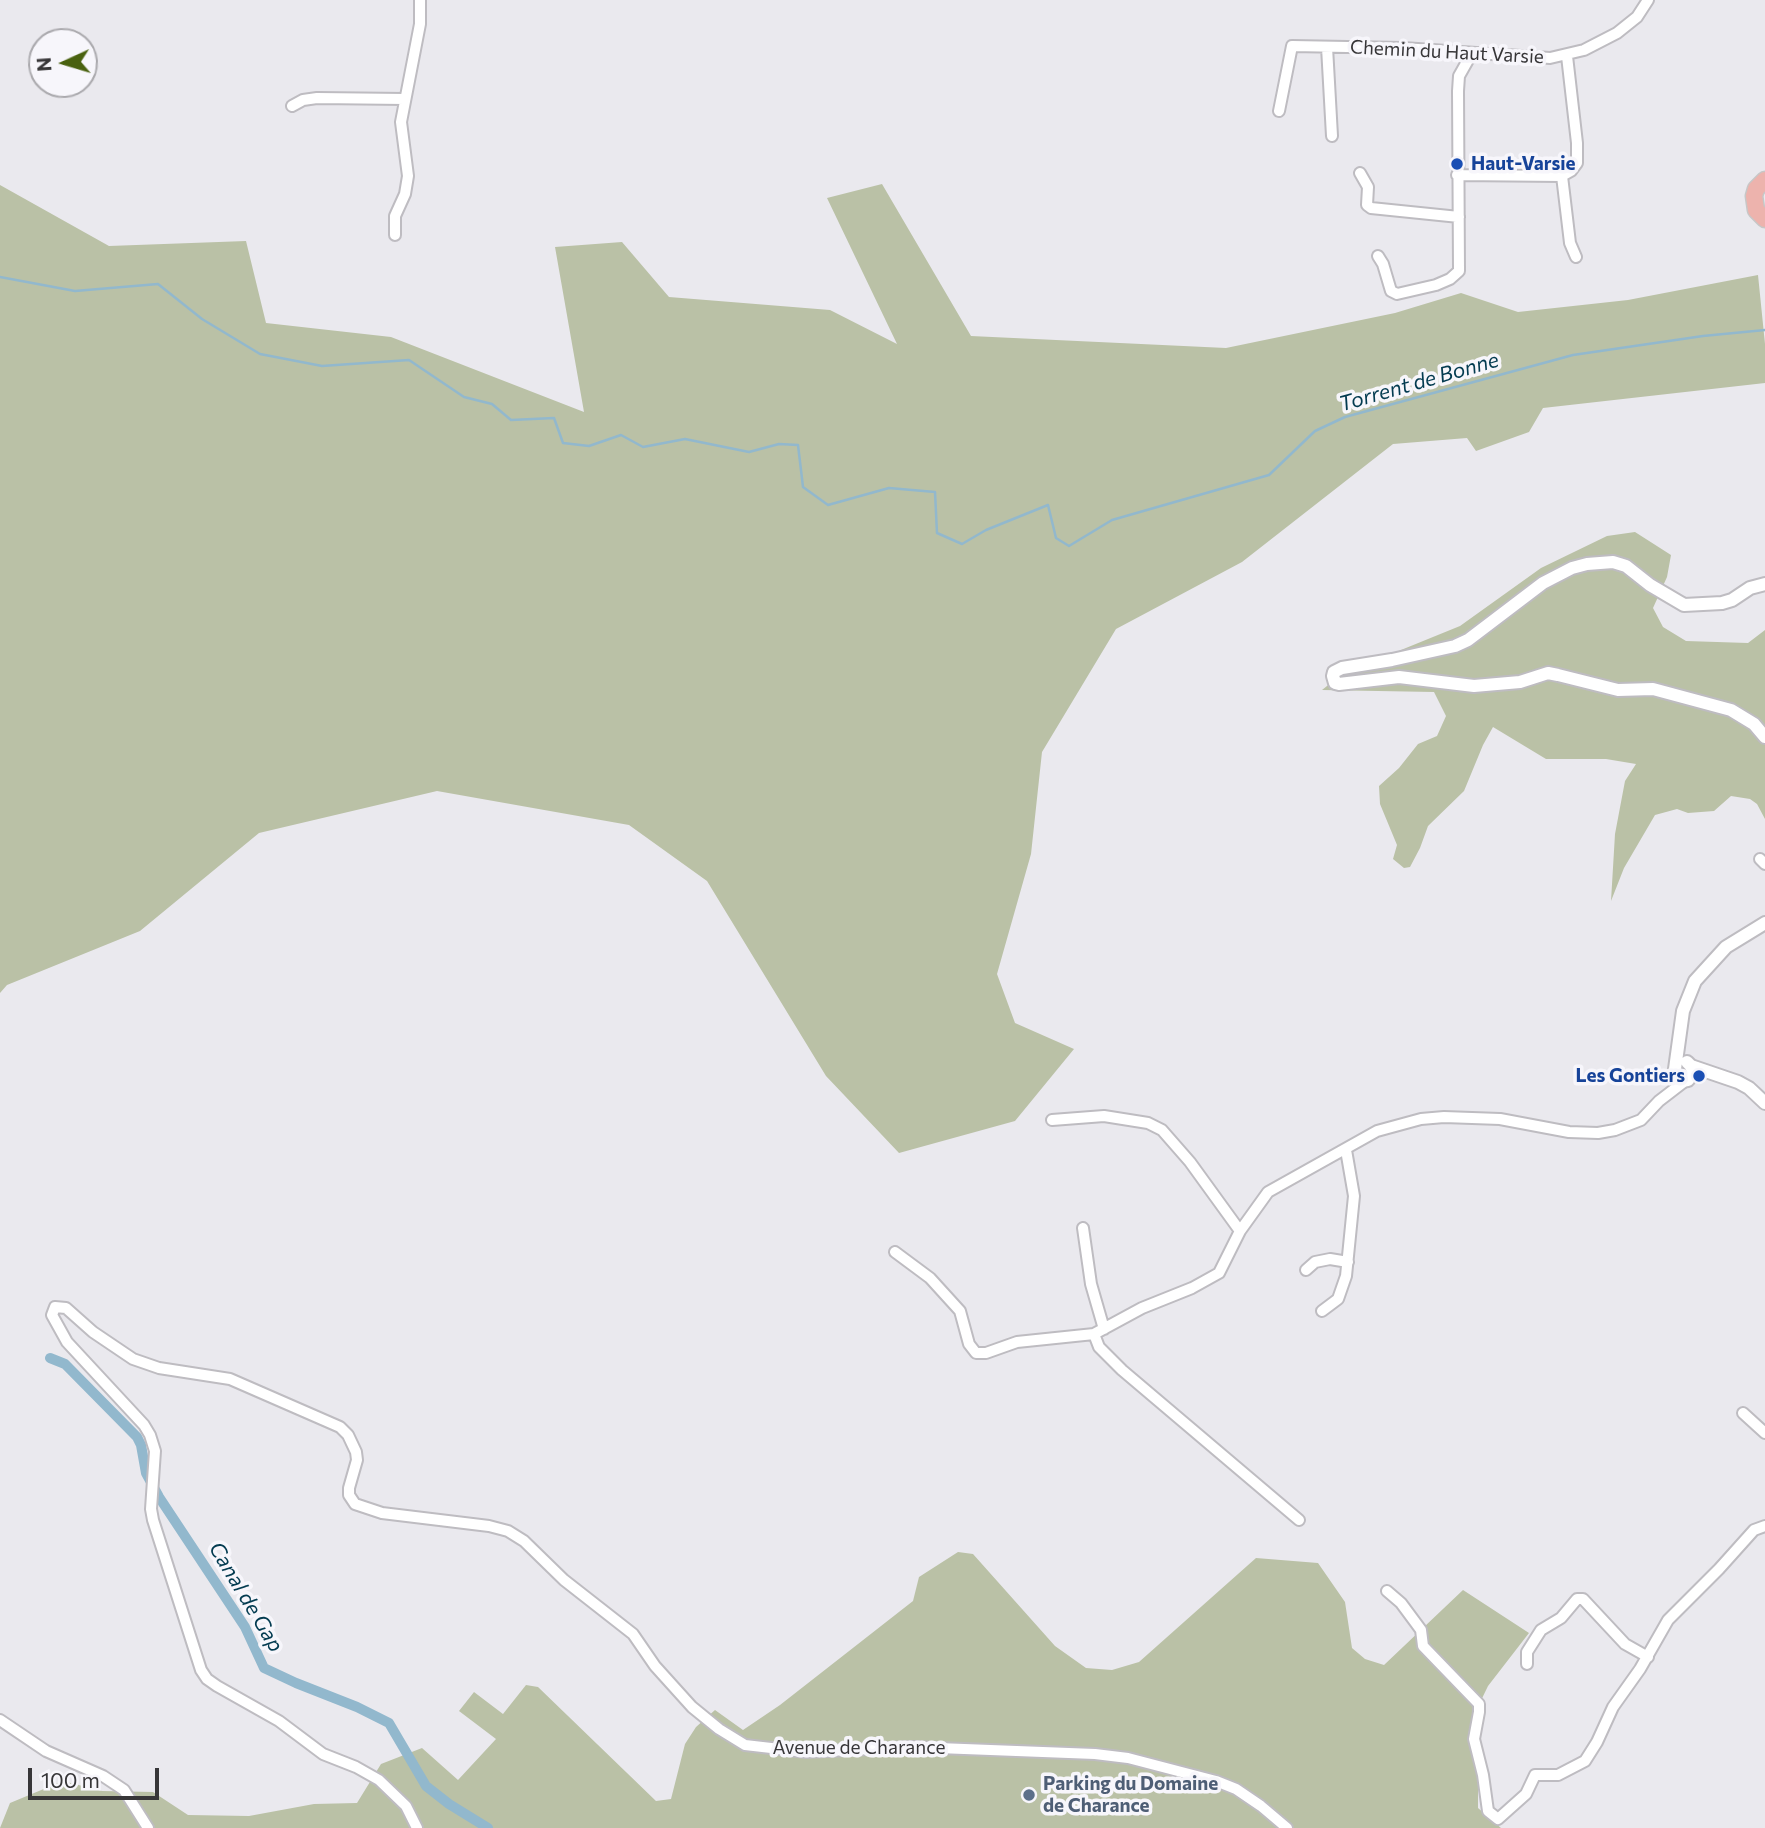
<!DOCTYPE html>
<style>
body{margin:0}
#map{position:relative;width:1765px;height:1828px;overflow:hidden;background:#eae9ee;font-family:Commissioner,sans-serif}
canvas{display:block}
.north{position:absolute;left:28px;top:28px;width:70px;height:70px;box-sizing:border-box;background:#f7f6fb;border:2px solid #aaa9ad;border-radius:50%;rotate:266deg;font-size:19px;font-weight:700;line-height:28px;text-align:center;color:#373638}
.north::after{content:'';display:block;margin:auto;width:24px;height:32px;background:#49610f;clip-path:polygon(50% 0,100% 100%,50% 72%,0 100%)}
.scale{position:absolute;left:28px;top:1768px;width:131px;height:32px;box-sizing:border-box;border:4px solid #373638;border-top:0;padding-left:9px;font-size:21px;line-height:24px;white-space:nowrap;color:#373638;-webkit-text-stroke:5px #f7f6fb;paint-order:stroke}
</style>
<div id="map">
<canvas width="1765" height="1828"></canvas>
<div class="north">N</div>
<div class="scale">100 m</div>
</div>
<script>
const g = document.querySelector('canvas').getContext('2d');
g.lineJoin = 'round';
function fill(path, color) { g.fillStyle = color; g.fill(path, 'evenodd'); }
const shape = rows => new Path2D(rows.map(r => 'M' + r).join(''));
function stroke(path, color, width, dash) { g.strokeStyle = color; g.lineWidth = width; g.lineCap = dash ? 'butt' : 'round'; g.setLineDash(dash || []); g.stroke(path); }
function write(font, color, halo, rows, align = 'center') {
  g.font = font + ' Commissioner,sans-serif'; g.lineWidth = 7; g.setLineDash([]); g.textBaseline = 'middle'; g.strokeStyle = halo; g.fillStyle = color; for (const [text, x, y, turn = 0] of rows) {
    g.save(); g.translate(x, y); g.rotate((+turn || 0) * Math.PI / 180); g.textAlign = isNaN(turn) ? turn : align; if (halo) g.strokeText(text, 0, 0); g.fillText(text, 0, 0); g.restore();
  }
}
const green = shape([
 [882,184,971,336,1226,348,1395,313,1461,293,1518,312,1628,300,1758,275,1765,344,1765,383,1543,408,1529,432,1476,451,1467,438,1393,444,1242,562,1116,629,1042,752,1031,854,997,974,1015,1023,1074,1049,1015,1121,899,1153,826,1076,707,881,629,825,437,791,259,833,140,931,7,985,0,993,0,185,109,246,246,241,266,323,391,337,584,412,555,247,622,242,669,297,830,310,897,344,827,198],
 [1635,532,1671,555,1667,577,1653,608,1663,627,1686,641,1748,643,1765,630,1765,819,1757,804,1750,799,1731,796,1714,811,1688,813,1677,809,1655,815,1624,868,1611,901,1615,834,1625,781,1636,764,1606,759,1546,759,1493,727,1483,745,1464,791,1428,826,1420,848,1410,867,1404,868,1393,859,1397,845,1380,804,1379,786,1399,768,1418,744,1437,736,1446,716,1434,692,1322,690,1342,674,1460,626,1541,568,1607,536],
 [958,1552,973,1554,1055,1646,1086,1668,1112,1670,1139,1662,1256,1558,1318,1563,1345,1602,1352,1648,1365,1659,1384,1665,1463,1590,1529,1633,1488,1686,1472,1719,1468,1735,1478,1778,1478,1808,1501,1828,0,1828,10,1803,63,1781,102,1791,153,1792,188,1815,249,1816,314,1804,357,1803,381,1764,422,1748,458,1780,496,1739,459,1711,474,1692,503,1714,526,1685,538,1687,656,1801,671,1799,685,1744,696,1727,715,1710,743,1730,780,1705,913,1601,919,1577]
]);
const stream = shape([
 [0,277,75,291,158,284,202,319,260,354,322,366,409,360,464,397,492,404,511,420,554,418,563,443,589,446,621,435,643,447,685,439,749,452,779,444,798,445,803,487,828,505,889,488,935,492,937,533,962,544,986,530,1048,505,1056,538,1069,546,1112,520,1269,475,1315,431,1345,417,1573,355,1703,336,1765,330]
]);
const canal = shape([
 [50,1358,65,1364,137,1437,141,1445,146,1473,159,1497,245,1627,264,1668,296,1683,357,1707,389,1723,426,1786,449,1804,488,1828]
]);
const minor = shape([
 [1327,47,1332,136],
 [292,106,303,100,317,98,405,99],
 [1279,111,1292,46,1403,48,1550,58,1584,50,1617,33,1637,17,1648,0],
 [1360,173,1368,187,1367,205,1371,208,1459,217],
 [1457,175,1562,176,1571,171,1577,163,1577,143,1567,56],
 [1562,176,1570,243,1576,257],
 [395,235,395,216,405,194,408,176,401,122,420,24,420,0],
 [1378,256,1383,264,1391,291,1397,294,1436,285,1450,279,1459,271,1458,91,1459,76,1472,53],
 [1760,859,1765,864],
 [1052,1120,1104,1116,1148,1123,1162,1130,1190,1162,1240,1231],
 [1083,1228,1091,1284,1104,1329],
 [895,1252,930,1278,960,1311,969,1344,976,1353,986,1353,1017,1342,1094,1334,1142,1308,1192,1288,1219,1273,1240,1231,1268,1192,1377,1131,1421,1119,1444,1117,1500,1119,1569,1132,1598,1133,1615,1130,1641,1120,1659,1101,1685,1081],
 [1306,1270,1315,1262,1330,1259,1348,1262],
 [1322,1311,1338,1299,1346,1276,1354,1196,1346,1150],
 [1094,1334,1099,1347,1122,1370,1299,1520],
 [1743,1413,1765,1433],
 [1387,1591,1401,1603,1421,1630,1423,1646,1479,1704,1479,1712,1474,1739,1483,1775,1488,1811,1498,1819,1526,1794,1535,1775,1558,1775,1585,1761,1597,1742,1613,1707,1640,1669,1668,1620,1719,1569,1754,1530,1765,1526],
 [1527,1664,1527,1652,1541,1630,1561,1618,1577,1599,1583,1599,1625,1644,1648,1657],
 [0,1720,46,1751,103,1776,124,1790,148,1828],
 [417,1828,406,1806,379,1780,356,1767,323,1754,279,1721,217,1686,207,1679,201,1670,153,1520,151,1509,155,1451,150,1435,144,1425,67,1342,52,1315,55,1307,66,1308,93,1332,133,1359,159,1368,230,1379,340,1427,348,1435,356,1452,357,1460,349,1488,349,1495,355,1504,382,1513,489,1526,508,1531,524,1541,564,1580,633,1634,655,1666,692,1707,719,1729,745,1745,806,1752,912,1747,1095,1754,1128,1758,1216,1781,1236,1789,1261,1806,1287,1828]
]);
const tertiary = shape([
 [1765,584,1750,588,1732,600,1722,603,1684,605,1650,585,1626,566,1613,562,1587,564,1572,568,1543,583,1468,640,1455,646,1392,660,1342,668,1334,672,1333,676,1335,683,1339,684,1399,677,1474,686,1520,682,1548,673,1558,675,1618,690,1653,689,1731,710,1754,724,1765,737],
 [1687,1062,1691,1066,1738,1082,1749,1088,1765,1103],
 [1691,1066,1693,1072,1688,1080,1681,1081,1674,1076,1683,1011,1695,981,1726,947,1765,923]
]);
const primary = shape([
 [1765,180,1756,189,1754,196,1756,210,1765,219]
]);
const markers = [
 [1457,164,7,"#1a4fb4"],
 [1699,1076,7,"#1a4fb4"],
 [1029,1795,7,"#5c6f8a"]
];
const streetNames = [
 ["Chemin du Haut Varsie",1447,52,3],
 ["Avenue de Charance",859,1748]
];
const transitNames = [
 ["Haut-Varsie",1471,164],
 ["Les Gontiers",1685,1076,"right"]
];
const serviceNames = [
 ["Parking du Domaine",1043,1784],
 ["de Charance",1043,1806]
];
const waterNames = [
 ["Torrent de Bonne",1419,382,-16],
 ["Canal de Gap",246,1597,59]
];
fill(green, '#bac1a6');
stroke(stream, '#92b8cd', 2.5);
stroke(canal, '#92b8cd', 10);
stroke(minor, '#bebcc1', 14);
stroke(tertiary, '#bebcc1', 16);
stroke(primary, '#c7c7c7', 19);
stroke(minor, '#fff', 10);
stroke(tertiary, '#fff', 12);
stroke(primary, '#edb3ad', 16);
for (const [x, y, r, color] of markers) { const dot = new Path2D(); dot.arc(x, y, r, 0, 2 * Math.PI); g.fillStyle = color; g.fill(dot); stroke(dot, '#f7f6fb', 2.5); }
write('19px', '#373638', '#f7f6fb', streetNames);
write('bold 19px', '#164399', '#f7f6fb', transitNames, 'left');
write('bold 19px', '#4e5e75', '#f7f6fb', serviceNames, 'left');
write('italic 21px', '#033b50', '#f7f6fb', waterNames);
</script>
